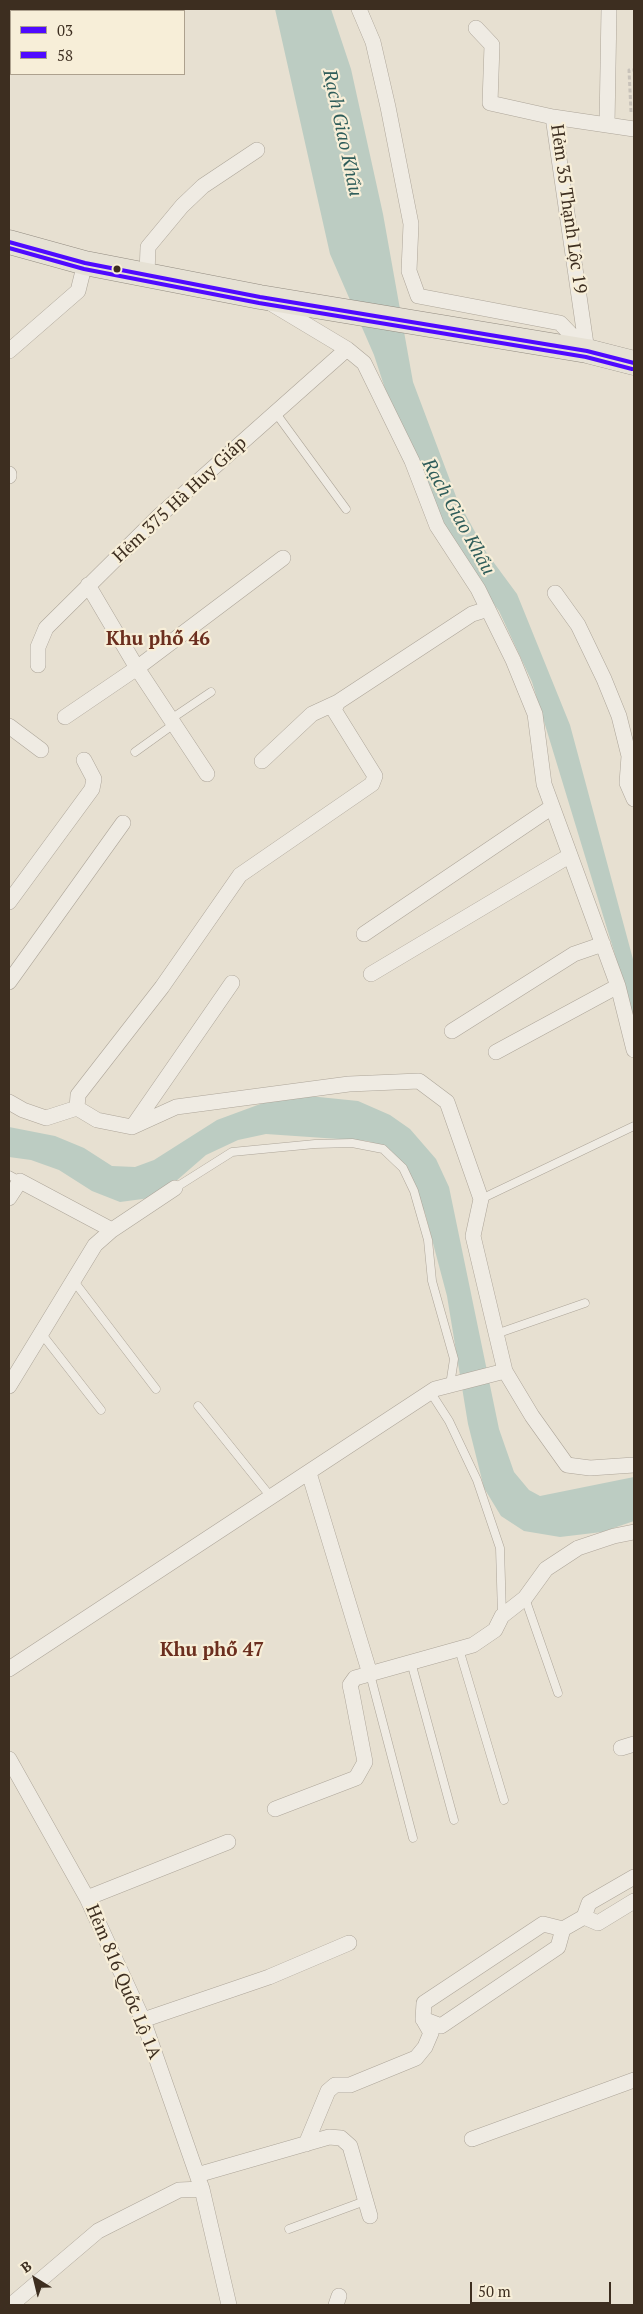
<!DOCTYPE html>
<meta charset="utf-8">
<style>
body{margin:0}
#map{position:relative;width:643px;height:2314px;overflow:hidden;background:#e7e0d1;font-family:"PT Serif",serif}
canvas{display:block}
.frame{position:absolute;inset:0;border:10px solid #3d2e20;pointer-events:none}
.legend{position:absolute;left:10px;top:10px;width:175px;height:65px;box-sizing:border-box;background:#f7eed8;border:1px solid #ada18e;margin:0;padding:6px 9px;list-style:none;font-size:15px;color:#3d2e20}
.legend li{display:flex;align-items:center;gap:10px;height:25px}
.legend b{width:25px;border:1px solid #ada18e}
.north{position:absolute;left:10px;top:2254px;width:50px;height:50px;-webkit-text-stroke:4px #f7eed8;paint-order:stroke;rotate:324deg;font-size:14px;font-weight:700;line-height:20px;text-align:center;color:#3d2e20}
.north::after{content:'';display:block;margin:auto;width:18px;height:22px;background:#3d2e20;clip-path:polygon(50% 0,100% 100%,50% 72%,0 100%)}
.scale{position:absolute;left:470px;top:2282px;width:141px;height:22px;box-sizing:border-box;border:2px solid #3d2e20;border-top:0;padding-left:6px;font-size:15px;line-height:18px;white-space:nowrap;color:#3d2e20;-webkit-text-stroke:4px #f7eed8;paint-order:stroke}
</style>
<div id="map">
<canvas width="643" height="2314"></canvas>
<div class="frame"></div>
<ul class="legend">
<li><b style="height:6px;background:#4f0aff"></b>03</li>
<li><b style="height:6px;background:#4f0aff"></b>58</li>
</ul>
<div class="north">B</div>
<div class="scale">50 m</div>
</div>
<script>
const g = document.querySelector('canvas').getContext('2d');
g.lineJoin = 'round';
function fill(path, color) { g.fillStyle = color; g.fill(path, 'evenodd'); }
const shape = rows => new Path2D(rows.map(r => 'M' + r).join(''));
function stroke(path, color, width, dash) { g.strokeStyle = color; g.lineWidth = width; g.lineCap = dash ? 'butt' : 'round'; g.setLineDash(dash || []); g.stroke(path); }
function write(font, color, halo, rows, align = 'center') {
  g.font = font + ' "PT Serif",serif'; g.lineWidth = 4.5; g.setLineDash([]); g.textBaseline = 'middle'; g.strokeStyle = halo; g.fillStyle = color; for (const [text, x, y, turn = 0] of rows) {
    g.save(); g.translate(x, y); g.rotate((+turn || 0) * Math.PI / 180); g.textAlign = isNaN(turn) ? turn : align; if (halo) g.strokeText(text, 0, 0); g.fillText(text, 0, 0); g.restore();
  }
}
const water = shape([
 [275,9,331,9,351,69,383,214,413,382,457,499,486,552,517,594,570,725,634,963,634,1039,616,958,532,682,499,611,452,548,395,419,374,355,330,254],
 [309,1096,358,1101,390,1115,410,1129,436,1159,449,1187,499,1429,514,1472,529,1490,540,1496,634,1477,634,1521,602,1532,560,1537,524,1531,501,1516,484,1488,468,1424,447,1296,425,1213,406,1167,388,1149,368,1141,266,1134,238,1140,206,1155,168,1188,150,1198,120,1202,92,1191,59,1170,31,1160,9,1157,9,1127,55,1136,84,1148,112,1166,135,1167,154,1160,217,1120,263,1103]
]);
const path = shape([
 [631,112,629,70,634,70]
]);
const lane = shape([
 [275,412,346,509],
 [171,719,211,692],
 [135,752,174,724],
 [9,1175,20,1181],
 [175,1188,232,1152,315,1144,352,1143,383,1149,403,1168,414,1191,428,1240,432,1281,454,1359,450,1385],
 [481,1199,634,1126],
 [73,1280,156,1389],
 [41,1333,101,1410],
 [496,1334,585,1303],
 [431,1393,449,1421,477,1480,500,1548,502,1615],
 [198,1406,271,1497],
 [525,1598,558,1693],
 [459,1649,504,1800],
 [411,1662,454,1820],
 [370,1674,413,1838],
 [289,2229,365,2201]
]);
const street = shape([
 [359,9,373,42,388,107,411,224,409,271,418,296,560,323,586,350],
 [35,11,36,9],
 [476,28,492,45,490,103,553,117],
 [9,49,11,46],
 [607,125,609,9],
 [147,274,148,247,182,206,203,186,257,150],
 [272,304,347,349,364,363,412,461,437,526,478,589,513,660,535,714,544,784,618,986,634,1050],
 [9,351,78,291,85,263],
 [587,351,553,117,634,129],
 [9,474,9,476],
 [88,585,137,668,207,774],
 [555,593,578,625,604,679,619,716,629,756,627,783,634,799],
 [488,609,472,614,338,702,334,710,375,776,372,784,240,875,162,987,78,1095,77,1108,97,1120,132,1127,176,1107,349,1084,419,1081,447,1102,481,1199,473,1236,505,1371,532,1416,567,1465,590,1468,634,1465],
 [38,665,38,647,46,628,159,516,347,349],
 [65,717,137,668,283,558],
 [9,726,41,750],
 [262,761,312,714,338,702],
 [9,902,92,789,94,779,84,760],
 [364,934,552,807],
 [371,974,569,856],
 [9,982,123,823],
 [452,1031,574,954,603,944],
 [496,1052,618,986],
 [9,1102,23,1110,46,1118,77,1108],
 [133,1126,232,983],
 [9,1198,20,1181,112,1230],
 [9,1386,95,1245,112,1230,175,1188],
 [309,1473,370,1674],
 [9,1669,435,1389,505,1371],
 [621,1748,634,1744],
 [9,1759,87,1898,143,2020,202,2189,229,2305],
 [275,1809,356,1778,365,1762,352,1694,350,1685,355,1678,473,1645,495,1630,502,1616,525,1598,546,1569,578,1548,614,1536,634,1532],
 [634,1877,589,1903,584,1917,598,1923,634,1901],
 [87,1898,228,1842],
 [563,1929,558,1947,441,2026,423,2019,424,2003,543,1924,563,1929,584,1917],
 [143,2020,269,1977,349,1943],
 [472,2139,634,2080],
 [306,2144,328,2091,335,2085,350,2085,416,2058,425,2047,431,2033,423,2019],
 [197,2175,329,2137,341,2138,350,2146,370,2216],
 [11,2305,98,2231,179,2190,202,2189],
 [336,2305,339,2296]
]);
const primary = shape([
 [9,242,85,263,260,297,587,351,634,363]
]);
const bus1 = shape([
 [9,242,85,263,260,297,587,351,634,363]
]);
const bus2 = shape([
 [9,248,84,269,259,303,586,357,632,369]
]);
const markers = [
 [117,269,4.5,"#3d2e20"]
];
const streetNames = [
 ["Hẻm 35 Thạnh Lộc 19",568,209,82],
 ["Hẻm 375 Hà Huy Giáp",180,500,-43],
 ["Hẻm 816 Quốc Lộ 1A",123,1982,67]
];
const waterNames = [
 ["Rạch Giao Khẩu",342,133,78],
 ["Rạch Giao Khẩu",458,517,61]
];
const neighbourhoodNames = [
 ["Khu phố 46",158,640],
 ["Khu phố 47",212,1651]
];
fill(water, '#bcccc2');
stroke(lane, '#ada599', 9);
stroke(street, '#ada599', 16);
stroke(primary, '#928b80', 25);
stroke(path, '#c8c2b9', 3, [4, 2.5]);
stroke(lane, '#efebe3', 8);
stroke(street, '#efebe3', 15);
stroke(primary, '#e6e1d4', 24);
stroke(bus1, '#4f0aff', 4);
stroke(bus2, '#4f0aff', 4);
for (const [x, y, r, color] of markers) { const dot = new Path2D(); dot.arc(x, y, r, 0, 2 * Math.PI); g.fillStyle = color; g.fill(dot); stroke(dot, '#f7eed8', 2); }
write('18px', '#3d2e20', '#f7eed8', streetNames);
write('italic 19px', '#2f5d5a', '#f7eed8', waterNames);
write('bold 19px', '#6b2e1e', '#f7eed8', neighbourhoodNames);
</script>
